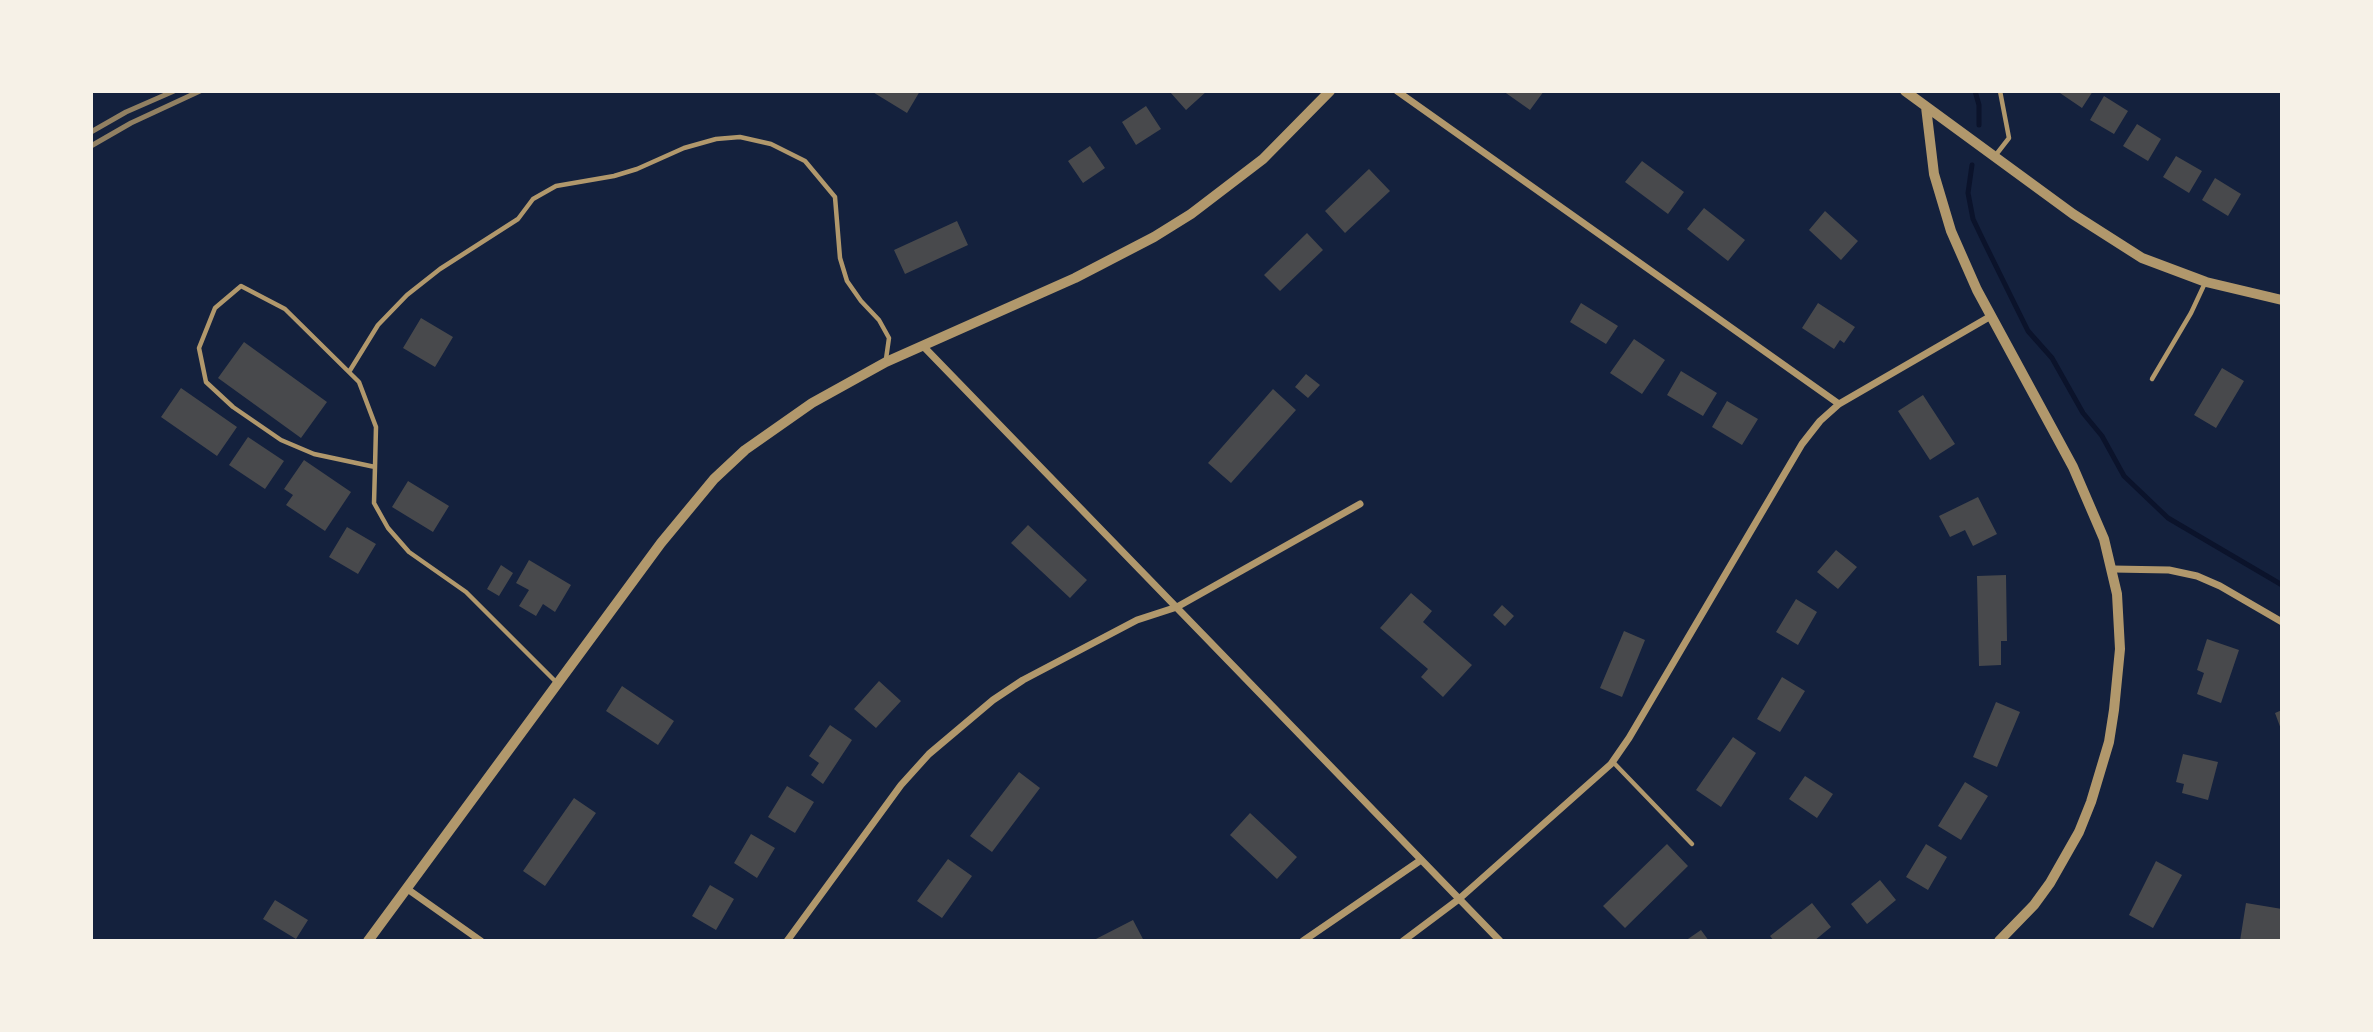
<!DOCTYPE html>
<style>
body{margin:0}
#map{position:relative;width:2373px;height:1032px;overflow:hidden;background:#14213d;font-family:Rubik,sans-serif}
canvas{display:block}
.frame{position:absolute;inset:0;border:93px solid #f6f1e7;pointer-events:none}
</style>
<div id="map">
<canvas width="2373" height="1032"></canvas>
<div class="frame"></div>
</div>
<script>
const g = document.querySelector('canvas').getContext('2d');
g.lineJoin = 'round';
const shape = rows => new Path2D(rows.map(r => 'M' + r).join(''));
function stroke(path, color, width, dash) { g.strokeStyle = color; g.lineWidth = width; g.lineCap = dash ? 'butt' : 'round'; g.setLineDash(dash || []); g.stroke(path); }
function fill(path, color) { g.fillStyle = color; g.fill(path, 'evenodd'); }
const stream = shape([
 [1975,91,1979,105,1979,125],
 [1972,165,1968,193,1973,219,1985,244,2028,331,2052,358,2083,413,2102,436,2124,476,2168,518,2282,585]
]);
const building = shape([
 [871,91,920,91,907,113],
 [1171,91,1207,91,1186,110,1170,92],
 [1503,91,1544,91,1530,110],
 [2057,91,2093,91,2082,108],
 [2104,96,2128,111,2114,134,2090,120],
 [1146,106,1161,129,1136,145,1122,122],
 [2137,124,2161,139,2148,161,2123,146],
 [1090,146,1105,168,1083,183,1068,161],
 [2176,156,2202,171,2189,193,2163,177],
 [1642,161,1684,192,1668,214,1625,182],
 [1369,169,1390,191,1345,233,1325,211],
 [2215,178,2241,194,2228,216,2202,200],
 [1704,208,1745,240,1728,261,1687,229],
 [1825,211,1858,241,1841,260,1809,230],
 [957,221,968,245,905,274,894,250],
 [1307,233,1323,250,1280,291,1264,275],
 [1581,303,1618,326,1606,344,1570,322],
 [1818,303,1855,327,1844,343,1840,340,1834,349,1802,328],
 [421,318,453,337,435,367,403,348],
 [1634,339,1665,360,1642,394,1610,373],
 [244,342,327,402,301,438,218,378],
 [2222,368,2244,381,2216,428,2194,415],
 [1681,371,1717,393,1703,416,1667,395],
 [1306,374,1320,385,1308,398,1295,387],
 [181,388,237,427,217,456,161,417],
 [1273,389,1296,410,1231,483,1208,463],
 [1923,395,1955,444,1930,460,1898,411],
 [1727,401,1758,419,1742,445,1712,427],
 [248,437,284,461,265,489,229,465],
 [304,460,351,492,325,531,286,505,293,495,284,489],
 [408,481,449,506,433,532,392,507],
 [1978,497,1997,534,1973,546,1965,530,1950,537,1939,516],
 [1028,525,1087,580,1070,598,1011,543],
 [347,527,376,544,358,574,329,557],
 [1836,550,1857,567,1838,589,1817,572],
 [529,560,571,585,555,612,543,604,536,616,519,606,529,590,516,583],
 [501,565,513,573,499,596,487,589],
 [2006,575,2007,641,2001,641,2001,665,1979,666,1977,576],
 [1411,593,1432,611,1423,622,1472,665,1443,697,1421,677,1428,669,1380,628],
 [1796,599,1817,612,1798,645,1776,632],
 [1502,605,1514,616,1505,626,1493,615],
 [1624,631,1645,640,1622,697,1600,688],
 [2207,639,2239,650,2221,703,2197,694,2204,673,2197,670],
 [1782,677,1805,691,1780,732,1757,719],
 [879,681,901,701,876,728,854,709],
 [622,686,674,721,658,745,606,711],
 [1996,702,2020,712,1997,767,1973,757],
 [2282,710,2282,732,2275,713],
 [830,725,852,740,823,784,811,775,819,763,809,756],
 [1733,737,1756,753,1721,807,1696,790],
 [2183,754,2218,762,2208,800,2182,793,2184,784,2176,782],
 [1019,772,1040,788,992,852,970,836],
 [1805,776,1833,794,1817,818,1789,799],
 [1965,782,1988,796,1961,840,1938,826],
 [787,786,814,802,795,833,768,817],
 [574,798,596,813,545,886,523,871],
 [1250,813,1297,857,1277,879,1230,835],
 [751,834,775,848,757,878,734,863],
 [1667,844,1688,866,1625,928,1603,906],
 [1926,844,1947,857,1928,890,1906,877],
 [948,859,972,876,942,918,917,901],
 [2156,861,2182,875,2153,928,2129,915],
 [1880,880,1896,900,1867,924,1851,904],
 [710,885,734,899,716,930,692,916],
 [275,900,308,920,296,939,263,919],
 [1812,903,1831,927,1814,941,1774,941,1770,936],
 [2246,903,2282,909,2280,941,2240,941],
 [1133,920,1144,941,1092,941],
 [1701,930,1709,941,1685,941]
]);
const service = shape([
 [1995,156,2009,138,2000,91],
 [349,372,378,325,407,295,440,269,518,219,533,199,556,186,614,176,637,169,684,148,716,139,740,137,771,144,805,161,835,197,840,258,847,281,861,301,879,320,889,338,886,359],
 [2152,379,2191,313,2205,283],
 [375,467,314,454,281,440,233,407,206,382,199,348,215,308,241,286,285,309,359,382,376,427,375,467,374,503,388,528,409,552,466,592,557,683],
 [1613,762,1692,844]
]);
const minor = shape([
 [1397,91,1839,404],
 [923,346,1500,941],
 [2113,569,2169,570,2197,576,2220,586,2282,622],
 [406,888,481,941],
 [787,941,901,785,929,754,993,700,1023,680,1137,620,1177,607,1360,504],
 [1303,941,1421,860],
 [1403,941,1459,899,1611,764,1629,738,1802,444,1820,421,1839,404,1991,316]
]);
const tertiary = shape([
 [1905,91,2073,214,2142,258,2206,282,2282,300],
 [1926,107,1934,174,1951,231,1977,290,2073,467,2104,539,2117,594,2120,649,2114,710,2109,742,2091,802,2079,832,2050,883,2034,905,1999,941],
 [368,941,661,543,714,479,745,450,812,403,886,362,1075,278,1154,237,1191,214,1263,159,1330,91]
]);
const rail = shape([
 [91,132,126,112,174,91],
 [91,146,131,123,200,91]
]);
stroke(stream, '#0b132b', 5);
fill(building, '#48494c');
stroke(service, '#b1986c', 4.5);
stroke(minor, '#b1986c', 7);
stroke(tertiary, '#b1986c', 10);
stroke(rail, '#918062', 5);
</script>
